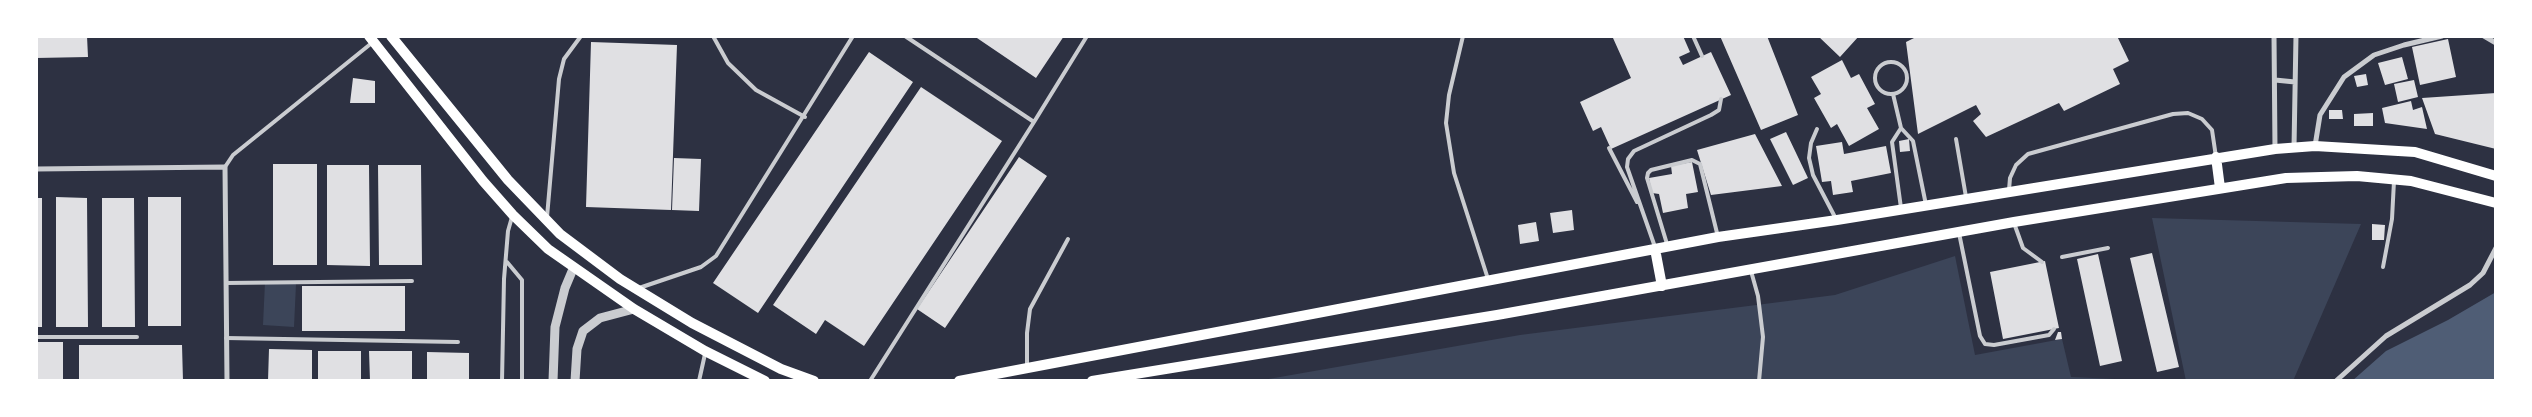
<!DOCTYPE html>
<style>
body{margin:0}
#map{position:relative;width:2532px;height:417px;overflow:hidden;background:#2d3142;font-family:"PT Sans Narrow",sans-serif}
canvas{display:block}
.frame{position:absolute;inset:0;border:38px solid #fff;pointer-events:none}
</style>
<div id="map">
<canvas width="2532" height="417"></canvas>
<div class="frame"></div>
</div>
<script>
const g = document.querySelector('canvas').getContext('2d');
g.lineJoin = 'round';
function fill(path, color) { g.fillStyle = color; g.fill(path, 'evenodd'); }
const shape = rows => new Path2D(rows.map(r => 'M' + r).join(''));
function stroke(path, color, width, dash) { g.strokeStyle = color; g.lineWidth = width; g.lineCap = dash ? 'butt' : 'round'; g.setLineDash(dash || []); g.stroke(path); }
const green = shape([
 [2152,218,2361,224,2293,381,2186,381],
 [1955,256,1975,355,2062,339,2071,377,2158,381,1257,381,1520,335,1835,295],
 [265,282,296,284,294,327,263,325]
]);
const water = shape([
 [2496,292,2496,381,2352,381,2386,351,2448,320]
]);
const building = shape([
 [36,36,87,36,88,57,36,58],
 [974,36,1064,36,1036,78],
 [1617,36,1683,36,1690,52,1679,57,1683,65,1711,52,1731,95,1611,149,1601,127,1593,131,1580,102,1631,78,1613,38],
 [1720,36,1767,36,1798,115,1761,130],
 [1818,36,1859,36,1840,57],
 [1918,36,2117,36,2129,61,2113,69,2120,84,2064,111,2059,103,1986,137,1973,121,1981,114,1976,105,1918,134,1906,42],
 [2448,39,2456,77,2420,85,2412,47],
 [591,42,677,45,671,210,586,207],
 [869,52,913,82,758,313,713,283],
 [2402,57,2408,79,2385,85,2378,63],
 [1842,60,1851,78,1859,74,1875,104,1867,108,1879,129,1849,146,1837,124,1831,128,1814,98,1821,94,1811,77],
 [2366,74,2368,85,2357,87,2354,76],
 [353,78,375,81,375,103,350,103],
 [2414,80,2418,97,2398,102,2394,84],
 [921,87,1002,141,864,346,825,320,816,334,773,305],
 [2496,93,2496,149,2435,134,2422,98],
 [2411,101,2413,110,2422,107,2427,129,2385,123,2382,108],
 [2329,110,2342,110,2343,119,2329,119],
 [2373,113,2373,126,2354,126,2354,114],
 [1786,132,1808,178,1793,185,1770,139],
 [1755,134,1782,186,1711,195,1697,150],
 [1909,139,1910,151,1900,152,1899,141],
 [1842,142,1844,154,1886,146,1891,173,1851,181,1853,192,1833,195,1831,181,1822,182,1816,146],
 [1019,157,1047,176,945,328,917,309],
 [674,158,701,159,699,211,672,210],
 [1692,162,1698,192,1686,194,1688,208,1663,213,1659,194,1652,193,1649,178,1672,174,1671,166],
 [273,164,317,164,317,265,273,265],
 [327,165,369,165,370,266,327,265],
 [378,165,421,165,422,265,379,265],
 [56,197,87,198,88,327,56,327],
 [148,197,181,197,181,326,148,326],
 [36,198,42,198,42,327,36,327],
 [102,198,134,198,135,327,102,327],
 [1572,210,1574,230,1553,233,1550,213],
 [1536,222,1539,241,1520,244,1518,225],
 [2372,224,2385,225,2384,240,2372,240],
 [2152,253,2179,367,2157,372,2130,258],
 [2098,254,2122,361,2100,366,2077,259],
 [2045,261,2059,328,2003,339,1990,272],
 [302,286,405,286,405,331,302,331],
 [2058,332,2061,332,2062,339,2055,340],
 [36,342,63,342,63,381,36,381],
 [79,345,182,345,183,381,79,381],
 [269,349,312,350,312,381,268,381],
 [318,351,361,351,361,381,318,381],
 [369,351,412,351,412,381,370,381],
 [427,352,469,353,469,381,427,381]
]);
const service = shape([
 [713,36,728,63,756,90,805,117],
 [1463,36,1449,95,1446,123,1454,173,1488,279],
 [1693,36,1702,56],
 '1875 78a16 16 0 1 1 32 0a16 16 0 1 1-32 0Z',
 [1893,94,1901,128,1913,141,1926,205],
 [1034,122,1087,36],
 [1817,129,1811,143,1809,158,1813,175,1836,219],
 [1956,139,1966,197],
 [1609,148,1637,202],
 [225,167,233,155,373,42],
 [2009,190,2010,178,2016,165,2028,154,2173,114,2188,113,2202,119,2212,130,2216,157],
 [1901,208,1892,142,1901,128],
 [547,217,559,79,564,59,581,36],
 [2014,223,2023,248,2042,262],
 [1959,233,1980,336,1985,344,1994,345,2049,335,2054,329],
 [1667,244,1647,178,1648,173,1651,170,1692,160,1700,164,1718,237],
 [1655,247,1627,167,1628,159,1634,151,1711,115,1719,110,1721,99],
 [2062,257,2108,248],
 [507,262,522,280,522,381],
 [2383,267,2392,219,2394,181],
 [1751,271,1758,296,1763,337,1759,381],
 [226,283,412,281],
 [639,288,701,267,716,256,853,36],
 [36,337,137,337],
 [226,338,458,342],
 [1027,368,1027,333,1030,309,1068,239],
 [502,381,504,279,508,231,512,217],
 [699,381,705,354],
 [870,381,1034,122,905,36]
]);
const minor = shape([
 [2274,36,2275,149],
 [2484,36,2496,43],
 [2275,80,2295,82],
 [2315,146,2320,115,2344,77,2374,55,2404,45,2442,36],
 [2294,147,2296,36],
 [36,169,225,167,227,381],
 [2336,381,2386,336,2470,285,2483,273,2496,248]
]);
const tertiary = shape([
 [553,381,555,327,565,288,573,269],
 [575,381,577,349,583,331,600,318,634,309]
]);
const secondary = shape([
 [369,36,483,181,513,215,548,249,634,309,705,351,765,381],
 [391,36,508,180,560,234,620,279,692,323,781,369,814,381],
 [2216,157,2220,188],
 [1655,249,1662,286],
 [959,381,1718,237,1837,220,2275,149,2315,146,2415,152,2496,176],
 [1092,381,1497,315,2014,222,2286,178,2357,176,2411,181,2496,203]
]);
fill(green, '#3c4559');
fill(water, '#4f5d75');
fill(building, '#e0e0e3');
stroke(service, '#caccd0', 4);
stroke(minor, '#caccd0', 5);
stroke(tertiary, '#caccd0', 9);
stroke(secondary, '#fff', 10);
</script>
